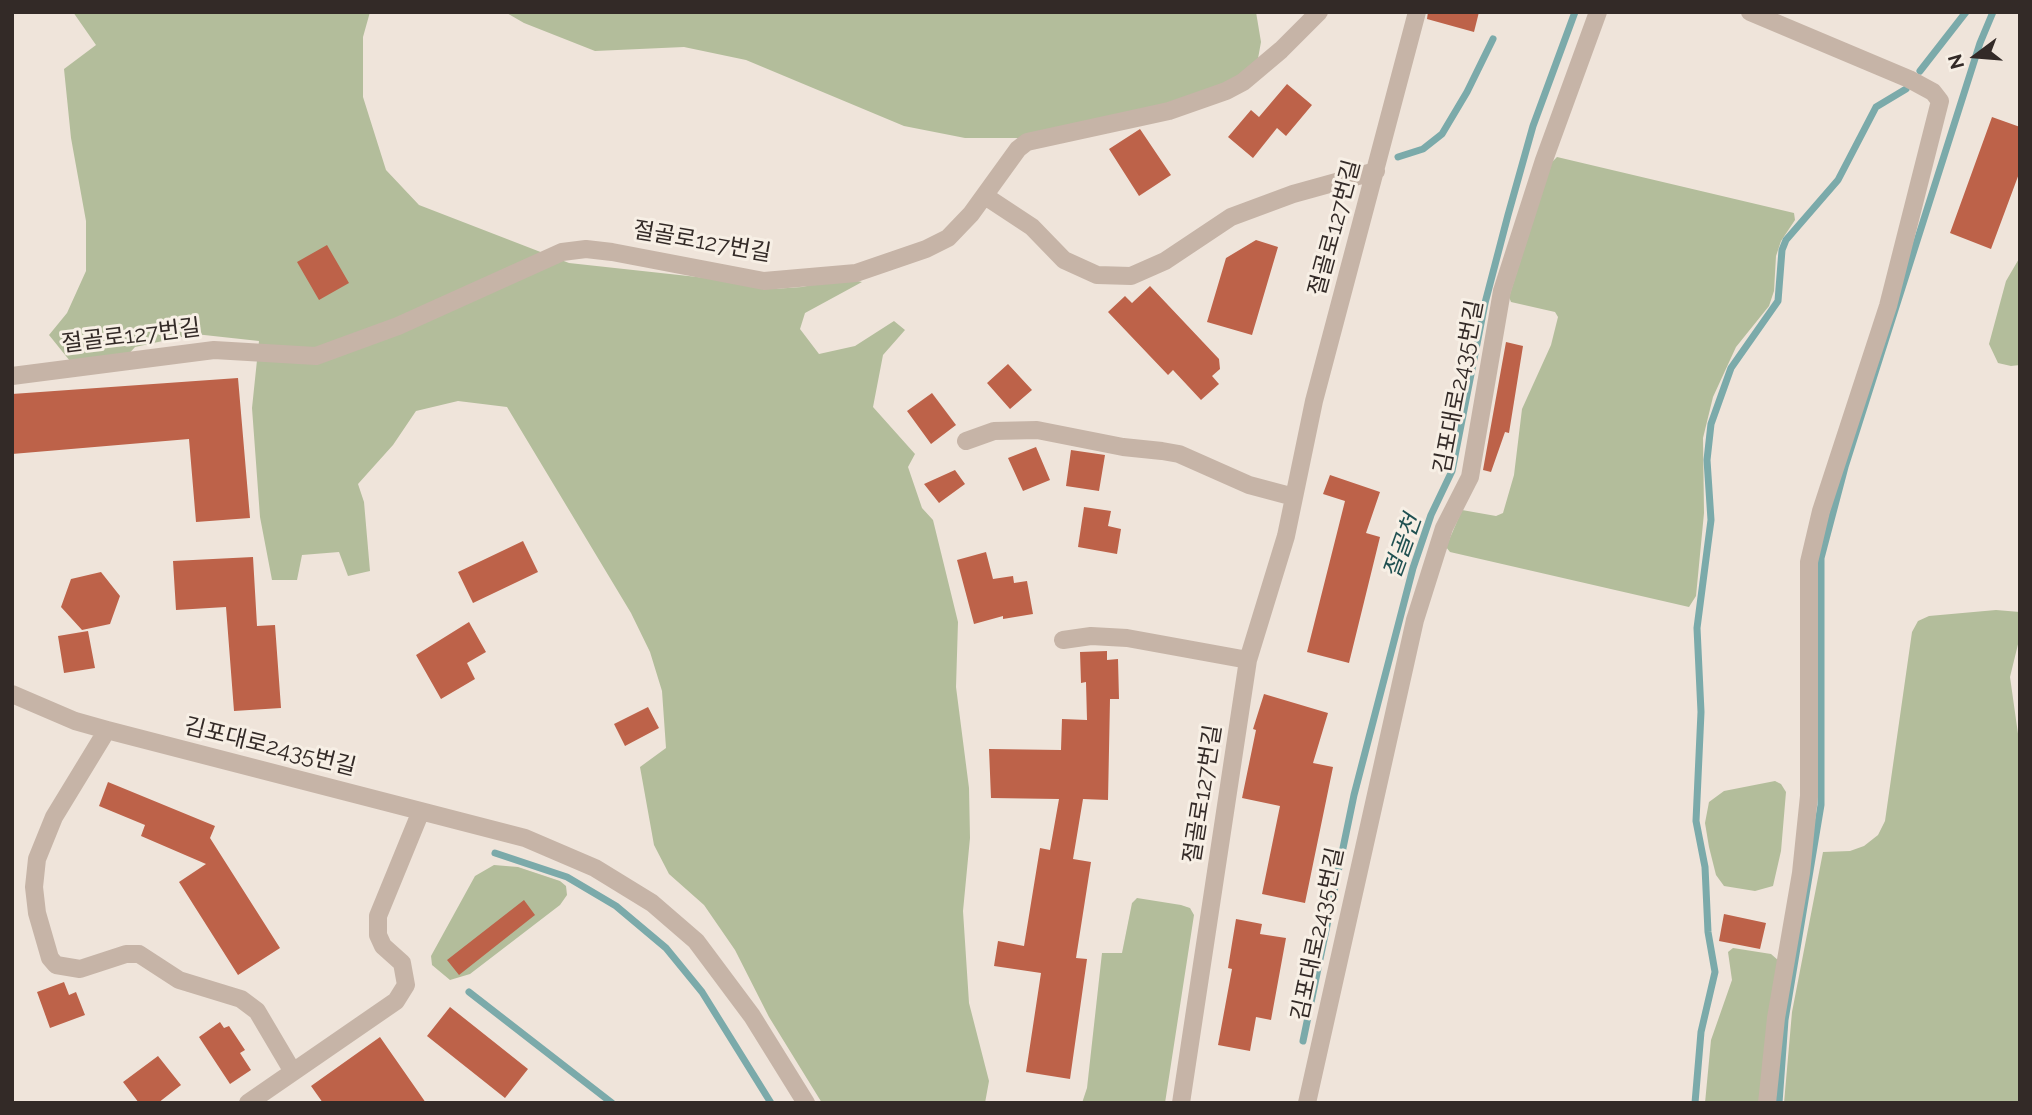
<!DOCTYPE html>
<meta charset="utf-8">
<style>
body{margin:0}
#map{position:relative;width:2032px;height:1115px;overflow:hidden;background:#efe4da;font-family:Raleway,sans-serif}
canvas{display:block}
.frame{position:absolute;inset:0;border:14px solid #332a27;pointer-events:none}
.north{position:absolute;left:1941px;top:21px;width:70px;height:70px;-webkit-text-stroke:5px #f7efe5;paint-order:stroke;rotate:254deg;font-size:19px;font-weight:700;line-height:28px;text-align:center;color:#332a27}
.north::after{content:'';display:block;margin:auto;width:24px;height:32px;background:#332a27;clip-path:polygon(50% 0,100% 100%,50% 72%,0 100%)}
</style>
<div id="map">
<canvas width="2032" height="1115"></canvas>
<div class="frame"></div>
<div class="north">N</div>
</div>
<script>
const g = document.querySelector('canvas').getContext('2d');
g.lineJoin = 'round';
function fill(path, color) { g.fillStyle = color; g.fill(path, 'evenodd'); }
const shape = rows => new Path2D(rows.map(r => 'M' + r).join(''));
function stroke(path, color, width, dash) { g.strokeStyle = color; g.lineWidth = width; g.lineCap = dash ? 'butt' : 'round'; g.setLineDash(dash || []); g.stroke(path); }
function write(font, color, halo, rows, align = 'center') {
  g.font = font + ' Raleway,"Noto Sans KR",sans-serif'; g.lineWidth = 6; g.setLineDash([]); g.textBaseline = 'middle'; g.strokeStyle = halo; g.fillStyle = color; for (const [text, x, y, turn = 0] of rows) {
    g.save(); g.translate(x, y); g.rotate((+turn || 0) * Math.PI / 180); g.textAlign = isNaN(turn) ? turn : align; if (halo) g.strokeText(text, 0, 0); g.fillText(text, 0, 0); g.restore();
  }
}
const green = shape([
 [73,12,370,12,363,37,363,97,386,170,419,205,569,263,734,281,773,289,802,287,844,278,862,282,805,313,800,329,819,354,855,346,894,321,905,330,883,355,873,407,915,454,908,467,922,508,933,520,958,622,956,687,969,788,970,838,963,911,969,1003,989,1081,985,1103,822,1103,769,1017,735,950,704,905,669,874,654,845,640,767,666,748,662,691,650,652,631,613,507,407,458,401,416,411,393,445,358,484,364,502,370,571,348,576,339,552,302,555,297,580,272,580,260,517,252,408,259,341,195,334,135,347,118,366,74,366,49,335,67,313,86,271,86,221,71,138,64,69,96,45],
 [505,12,1256,12,1261,42,1257,64,1229,85,1171,106,1022,138,965,138,904,126,746,60,684,47,595,51,524,23],
 [1557,157,1794,213,1795,220,1781,241,1776,256,1774,291,1769,306,1736,347,1713,397,1703,438,1704,513,1696,596,1689,607,1450,552,1446,547,1462,510,1496,516,1503,513,1514,475,1522,409,1551,345,1558,317,1555,312,1511,302,1509,297,1551,163],
 [2020,257,2020,365,2011,366,1998,363,1989,344,2006,281],
 [1996,610,2020,612,2020,636,2010,677,2020,748,2020,1103,1784,1103,1792,1012,1823,852,1850,851,1864,846,1878,835,1885,821,1912,632,1918,621,1929,616],
 [1775,781,1781,784,1786,792,1781,851,1773,886,1755,891,1724,886,1716,875,1709,847,1705,823,1709,802,1724,791],
 [494,865,518,867,560,881,566,886,567,895,560,905,470,974,450,980,432,965,431,956,475,876],
 [1137,898,1181,905,1190,908,1194,915,1165,1103,1082,1103,1087,1088,1102,953,1122,953,1132,903],
 [1733,948,1771,954,1779,961,1762,1103,1705,1103,1711,1040,1732,980,1728,952]
]);
const stream = shape([
 [1920,71,1966,12],
 [1398,157,1423,149,1442,134,1467,92,1493,39],
 [495,853,567,877,616,906,666,948,702,992,771,1103],
 [469,992,612,1103],
 [1303,1041,1354,795,1413,568,1431,515,1452,471,1485,303,1508,215,1533,126,1575,12],
 [1695,1103,1701,1032,1715,972,1708,932,1705,867,1696,821,1701,712,1697,628,1711,520,1707,460,1711,424,1731,368,1778,301,1782,250,1786,240,1838,180,1876,107,1906,89],
 [1779,1103,1785,1020,1821,805,1821,558,1845,467,1980,43,1993,12]
]);
const building = shape([
 [1428,12,1479,12,1474,32,1427,19],
 [1287,84,1312,105,1286,136,1277,128,1253,158,1228,137,1251,110,1259,117],
 [1992,117,2020,127,2020,171,1991,249,1950,233],
 [1140,129,1171,175,1139,196,1109,149],
 [1256,240,1278,247,1252,335,1207,322,1226,258],
 [327,245,349,283,319,300,297,262],
 [1150,286,1219,359,1220,369,1212,376,1219,384,1201,400,1173,370,1168,375,1108,312,1125,296,1132,303],
 [1506,342,1523,346,1509,433,1505,432,1491,472,1483,470],
 [1008,364,1032,390,1010,409,987,383],
 [238,378,250,518,196,522,189,439,12,454,12,394],
 [932,393,956,425,931,444,907,411],
 [1036,447,1050,480,1023,491,1008,458],
 [1071,450,1105,455,1099,491,1066,486],
 [955,470,965,484,939,503,924,484],
 [1330,475,1380,492,1366,533,1380,537,1349,663,1307,652,1345,501,1323,494],
 [1084,507,1111,511,1108,526,1121,529,1117,554,1078,547],
 [523,541,538,572,473,603,458,572],
 [986,552,993,579,1013,576,1014,583,1027,581,1033,614,1003,619,1003,616,974,624,957,560],
 [253,557,257,626,275,625,281,708,234,711,226,607,176,610,173,561],
 [101,572,120,596,110,624,82,630,61,607,71,579],
 [469,622,486,652,467,663,475,679,441,699,416,655],
 [88,631,95,668,64,673,58,636],
 [1107,651,1107,660,1118,659,1119,699,1110,699,1108,800,1083,799,1073,859,1091,862,1076,958,1087,959,1070,1079,1026,1072,1041,973,994,966,998,941,1024,946,1040,848,1050,850,1059,799,991,798,989,749,1061,750,1062,719,1087,720,1086,682,1081,683,1080,652],
 [1264,694,1328,713,1313,763,1333,767,1305,903,1262,894,1280,806,1242,798,1256,730,1253,729],
 [648,707,659,728,625,746,614,724],
 [108,782,215,826,210,838,280,948,238,975,179,882,206,864,141,836,145,825,99,806],
 [524,900,535,915,459,975,447,960],
 [1724,914,1766,923,1760,949,1719,941],
 [1236,919,1262,924,1260,934,1286,938,1271,1020,1256,1017,1250,1051,1218,1045,1232,969,1228,968],
 [64,982,69,995,76,992,85,1015,50,1028,37,992],
 [450,1007,528,1069,505,1098,427,1036],
 [220,1022,224,1028,229,1026,245,1050,240,1053,251,1070,230,1084,199,1037],
 [380,1037,426,1103,323,1103,311,1086],
 [158,1056,181,1085,158,1103,139,1103,123,1082]
]);
const minor = shape([
 [1750,12,1909,79,1933,92,1940,101,1888,306,1821,511,1809,562,1809,796,1801,873,1776,1018,1767,1103],
 [985,196,1032,227,1064,260,1097,275,1131,276,1165,261,1231,217,1293,194,1376,171],
 [12,376,214,350,316,356,398,326,562,252,586,249,612,252,764,281,856,273,926,249,948,238,971,214,1018,149,1027,142,1169,111,1226,91,1243,82,1281,50,1319,12],
 [966,441,994,431,1037,430,1123,447,1162,451,1179,454,1249,485,1294,497],
 [1063,640,1091,636,1127,638,1248,660],
 [12,694,75,721,107,730,525,838,595,868,652,903,696,941,752,1016,806,1103],
 [107,730,54,817,37,859,34,887,37,913,50,958,56,965,80,969,126,954,139,954,179,980,241,999,257,1011,293,1072],
 [248,1103,396,1001,406,985,402,963,383,946,378,935,378,916,421,811],
 [1181,1103,1248,660,1286,536,1314,401,1417,12],
 [1307,1103,1415,620,1444,528,1470,477,1502,291,1544,160,1598,12]
]);
const streetNames = [
 ["절골로127번길",1335,228,-75],
 ["절골로127번길",702,242,10],
 ["절골로127번길",131,336,-7],
 ["김포대로2435번길",1459,387,-79],
 ["김포대로2435번길",270,747,14],
 ["절골로127번길",1203,794,-81],
 ["김포대로2435번길",1318,934,-78]
];
const waterNames = [
 ["절골천",1403,547,-70]
];
fill(green, '#b3bd9b');
stroke(stream, '#7baaaa', 7);
fill(building, '#bd6249');
stroke(minor, '#c6b4a7', 18);
write('23px', '#332a27', '#f7efe5', streetNames);
write('italic 24px', '#1f5051', '#f7efe5', waterNames);
</script>
